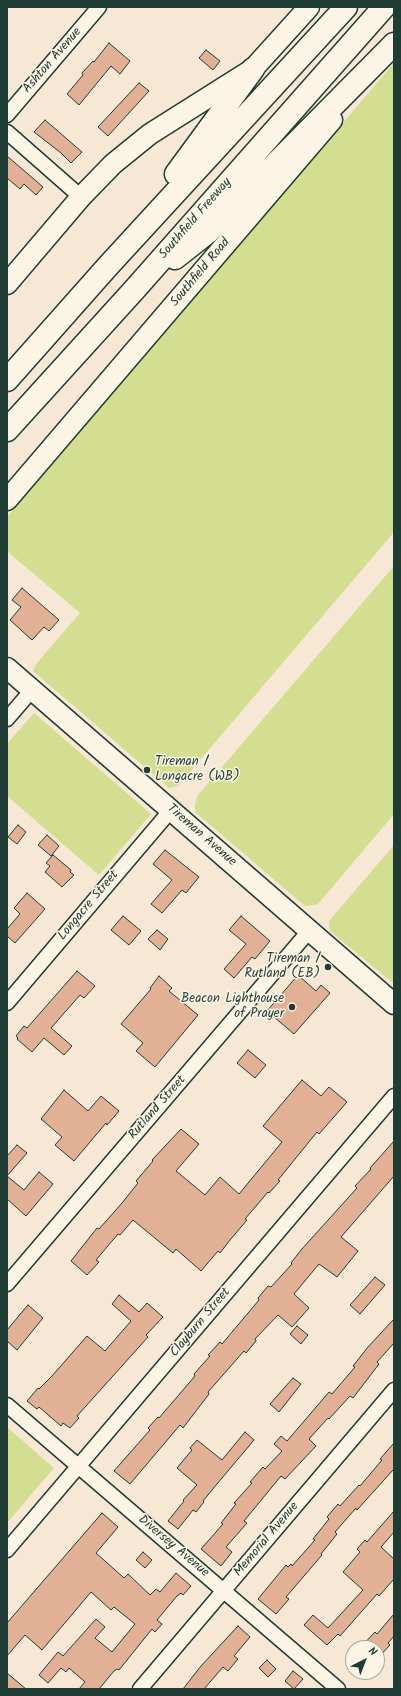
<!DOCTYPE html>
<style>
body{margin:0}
#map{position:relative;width:401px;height:1696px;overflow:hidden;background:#f7e7d5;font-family:Kalam,sans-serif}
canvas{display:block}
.frame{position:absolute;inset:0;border:8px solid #1f3d34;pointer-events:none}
.north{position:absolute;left:345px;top:1640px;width:40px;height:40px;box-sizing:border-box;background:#fcf5e5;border:1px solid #a4ab9e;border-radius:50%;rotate:42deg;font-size:11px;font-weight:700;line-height:16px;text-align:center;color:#1f3d34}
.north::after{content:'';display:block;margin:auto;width:14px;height:18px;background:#1f3d34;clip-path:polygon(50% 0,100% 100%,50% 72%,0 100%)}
</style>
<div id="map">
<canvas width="401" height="1696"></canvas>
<div class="frame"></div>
<div class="north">N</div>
</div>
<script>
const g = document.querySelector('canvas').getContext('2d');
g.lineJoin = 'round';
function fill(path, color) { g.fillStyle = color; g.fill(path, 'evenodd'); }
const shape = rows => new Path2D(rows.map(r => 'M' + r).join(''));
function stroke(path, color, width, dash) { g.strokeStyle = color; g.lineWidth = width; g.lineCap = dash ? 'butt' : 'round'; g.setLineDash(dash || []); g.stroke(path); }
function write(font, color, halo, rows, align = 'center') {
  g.font = font + ' Kalam,sans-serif'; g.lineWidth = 3; g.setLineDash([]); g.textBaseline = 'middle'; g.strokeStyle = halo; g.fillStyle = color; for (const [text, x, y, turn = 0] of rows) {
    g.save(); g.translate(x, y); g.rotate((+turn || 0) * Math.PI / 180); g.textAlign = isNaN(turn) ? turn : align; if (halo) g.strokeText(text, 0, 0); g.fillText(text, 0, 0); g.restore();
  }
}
const green = shape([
 [394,63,394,532,178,786,169,788,33,671,36,664,80,613,7,551,7,517],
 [394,566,394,814,318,904,305,906,195,812,195,804,198,795],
 [34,713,151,814,99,875,7,796,7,744],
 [394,845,394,984,330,931,329,921],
 [7,1427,54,1468,7,1523]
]);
const building = shape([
 [109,43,130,61,120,74,111,66,79,105,67,94,83,75,82,73,93,61,94,62,109,43],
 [206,50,220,61,213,70,199,58,206,50],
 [139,83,149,91,108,136,98,127,139,83],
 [45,120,82,152,71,163,61,153,34,132,45,120],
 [7,156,43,187,36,195,24,184,20,189,7,178,7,156],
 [22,588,59,620,49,631,44,627,32,640,10,620,21,607,12,600,22,588],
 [18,825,26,832,17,844,8,837,18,825],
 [47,835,59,846,51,856,38,845,47,835],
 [165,850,199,877,186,893,182,890,162,913,151,904,172,880,153,864,165,850],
 [53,855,71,870,70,872,74,875,62,887,45,872,50,866,46,863,53,855],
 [27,893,45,909,15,943,7,936,7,929,20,914,14,908,27,893],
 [123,916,141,931,129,945,111,930,123,916],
 [241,916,270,941,255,959,252,957,234,978,224,969,246,944,229,930,241,916],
 [157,930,168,939,160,950,148,939,157,930],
 [77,971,95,986,84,998,80,995,51,1028,72,1046,64,1055,44,1038,32,1052,17,1039,18,1038,16,1036,24,1026,27,1028,77,971],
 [298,975,316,991,321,985,330,993,294,1034,267,1011,298,975],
 [159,976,172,988,169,991,198,1015,155,1067,136,1051,143,1043,121,1024,151,989,150,988,159,976],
 [248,1050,266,1065,255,1078,237,1063,248,1050],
 [302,1080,321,1096,329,1087,347,1102,319,1134,317,1132,278,1180,280,1181,269,1193,268,1192,245,1219,247,1220,230,1240,220,1253,218,1251,201,1271,176,1249,173,1253,133,1220,120,1235,118,1234,96,1260,99,1262,87,1275,71,1261,97,1228,99,1229,122,1203,138,1183,136,1181,153,1161,152,1160,181,1129,199,1144,176,1171,205,1195,220,1177,239,1194,282,1142,263,1126,302,1080],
 [64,1090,88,1111,101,1096,119,1111,107,1125,106,1123,74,1161,55,1145,62,1137,41,1119,64,1090],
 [394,1141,394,1176,341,1237,358,1251,337,1277,319,1264,294,1294,309,1308,292,1327,278,1315,255,1339,256,1341,246,1353,244,1351,208,1392,209,1394,183,1428,180,1425,130,1484,114,1471,150,1430,148,1428,158,1417,159,1418,195,1376,194,1374,210,1356,208,1355,220,1342,222,1344,259,1300,258,1298,268,1286,271,1287,292,1264,291,1263,301,1250,357,1188,355,1186,371,1169,370,1168,394,1141],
 [17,1145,27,1153,7,1176,7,1156,17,1145],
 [39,1172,53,1184,26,1216,7,1199,7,1176,24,1190,39,1172],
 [375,1277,385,1285,360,1314,350,1305,375,1277],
 [119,1295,139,1312,147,1303,163,1317,146,1335,148,1337,77,1416,79,1418,70,1428,63,1423,61,1426,39,1407,37,1409,27,1401,38,1388,39,1389,52,1376,87,1336,105,1351,131,1321,112,1304,119,1295],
 [28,1305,43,1318,17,1350,7,1341,7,1330,28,1305],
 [394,1319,394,1343,377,1362,379,1364,353,1398,350,1396,329,1419,328,1418,309,1439,316,1446,285,1479,281,1476,244,1521,247,1523,226,1547,232,1552,221,1566,201,1549,223,1524,221,1523,236,1504,234,1503,252,1483,250,1482,263,1467,265,1469,282,1451,274,1444,281,1436,287,1441,329,1392,332,1394,355,1367,353,1366,368,1347,394,1319],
 [297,1326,308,1335,301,1344,290,1334,297,1326],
 [293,1378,301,1384,279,1412,270,1404,293,1378],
 [245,1432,254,1440,217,1484,203,1501,204,1502,196,1512,193,1510,178,1529,168,1521,184,1501,183,1500,197,1485,177,1468,192,1450,190,1448,197,1440,222,1460,245,1432],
 [394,1443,394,1471,393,1470,357,1510,356,1508,335,1532,337,1534,321,1554,322,1555,286,1597,289,1599,276,1614,258,1599,286,1565,288,1567,291,1564,292,1566,315,1540,313,1539,329,1519,327,1517,338,1504,340,1506,359,1485,360,1486,382,1460,380,1459,394,1443],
 [394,1511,394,1532,381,1547,394,1559,394,1579,379,1596,377,1594,340,1636,338,1634,327,1645,304,1625,313,1615,328,1628,363,1590,343,1572,360,1552,357,1549,365,1540,367,1542,394,1511],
 [102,1513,118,1527,96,1553,124,1578,128,1574,150,1595,156,1589,160,1592,176,1573,191,1586,183,1595,181,1593,177,1596,157,1620,162,1624,155,1632,152,1629,119,1670,117,1669,114,1671,99,1689,79,1689,85,1682,69,1668,66,1672,61,1668,48,1683,39,1675,58,1652,63,1656,96,1619,105,1627,95,1638,112,1652,135,1624,114,1607,111,1610,91,1592,42,1650,25,1635,7,1656,7,1623,102,1513],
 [143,1552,152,1560,145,1568,136,1560,143,1552],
 [394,1614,394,1636,388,1643,390,1645,377,1659,377,1648,360,1648,375,1632,377,1634,394,1614],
 [238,1626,250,1637,234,1656,238,1659,228,1671,223,1667,204,1689,183,1689,201,1666,238,1626],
 [267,1660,276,1669,268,1677,259,1668,267,1660],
 [293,1671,303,1679,294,1689,285,1681,293,1671],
 [7,1673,26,1689,7,1689,7,1673]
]);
const street = shape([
 [7,115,99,7],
 [7,132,81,197],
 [7,719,32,690],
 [7,1003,171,810],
 [7,1284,309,931],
 [7,1405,338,1689],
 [7,1550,394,1096],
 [140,1689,394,1390]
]);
const secondary = shape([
 [7,284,81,197,113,164,150,134,253,69,309,7],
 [7,500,332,120],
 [7,668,394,1004]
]);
const highway = shape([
 [176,174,253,69],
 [175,258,208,232,394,44],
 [7,380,108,266,346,7],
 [7,430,135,289,384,7]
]);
const markers = [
 [147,770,4,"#1f3d34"],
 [328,967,4,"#1f3d34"],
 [292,1007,4,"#1f3d34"]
];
const streetNames = [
 ["Ashton Avenue",53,61,-49],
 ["Southfield Freeway",196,219,-49],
 ["Southfield Road",201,273,-50],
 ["Tireman Avenue",201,836,41],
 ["Longacre Street",89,906,-50],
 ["Rutland Street",158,1108,-49],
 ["Clayburn Street",201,1323,-50],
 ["Memorial Avenue",267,1540,-50],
 ["Diversey Avenue",173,1547,40]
];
const poiNames = [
 ["Tireman /",155,763,"left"],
 ["Longacre (WB)",155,778,"left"],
 ["Tireman /",320,960],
 ["Rutland (EB)",320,975],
 ["Beacon Lighthouse",284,1000],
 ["of Prayer",284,1015]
];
fill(green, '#d3de90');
fill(building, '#e2b095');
stroke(building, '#1f3d34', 1);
stroke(street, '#1f3d34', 17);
stroke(secondary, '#1f3d34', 23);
stroke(highway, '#1f3d34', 25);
stroke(street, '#fcf5e5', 14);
stroke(secondary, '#fcf5e5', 20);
stroke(highway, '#fcf5e5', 22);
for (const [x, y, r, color] of markers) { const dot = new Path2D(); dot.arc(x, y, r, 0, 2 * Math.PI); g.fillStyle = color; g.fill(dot); stroke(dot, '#fcf5e5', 1.5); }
write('13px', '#1f3d34', '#fcf5e5', streetNames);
write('13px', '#1f3d34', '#fcf5e5', poiNames, 'right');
</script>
